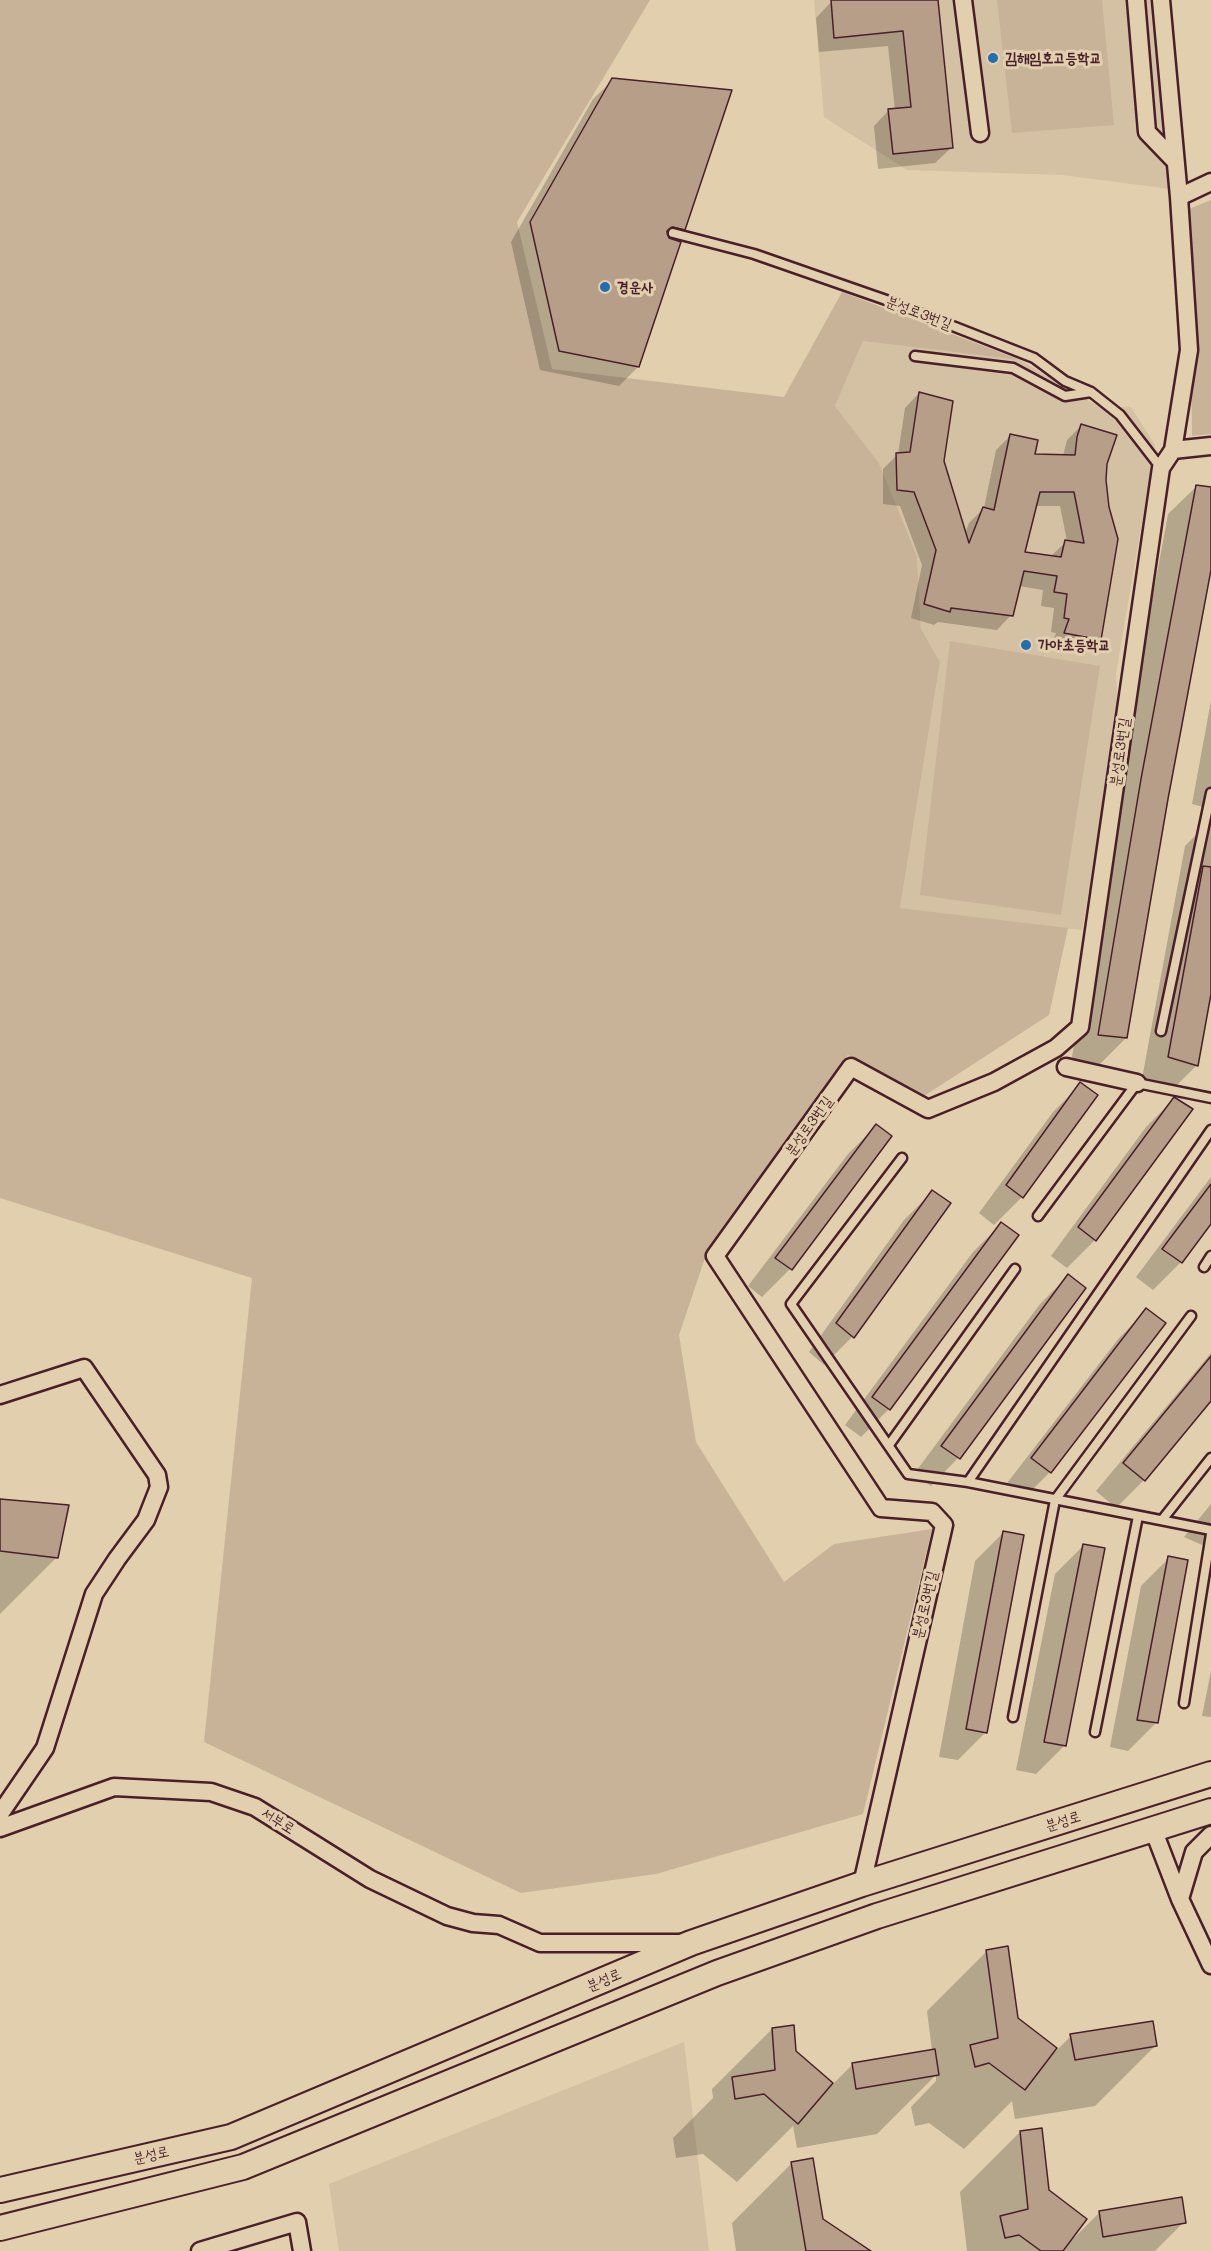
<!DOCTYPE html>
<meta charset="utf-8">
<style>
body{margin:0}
canvas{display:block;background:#e1cfad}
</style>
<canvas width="1211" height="2251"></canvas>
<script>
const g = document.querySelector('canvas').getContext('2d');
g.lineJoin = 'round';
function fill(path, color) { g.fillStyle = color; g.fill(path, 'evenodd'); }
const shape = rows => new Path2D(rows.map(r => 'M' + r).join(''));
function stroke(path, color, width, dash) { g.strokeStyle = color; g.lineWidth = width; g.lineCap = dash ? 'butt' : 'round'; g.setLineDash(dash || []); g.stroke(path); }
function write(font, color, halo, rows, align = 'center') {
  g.font = font + ' Mali,"Poor Story",sans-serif'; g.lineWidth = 6; g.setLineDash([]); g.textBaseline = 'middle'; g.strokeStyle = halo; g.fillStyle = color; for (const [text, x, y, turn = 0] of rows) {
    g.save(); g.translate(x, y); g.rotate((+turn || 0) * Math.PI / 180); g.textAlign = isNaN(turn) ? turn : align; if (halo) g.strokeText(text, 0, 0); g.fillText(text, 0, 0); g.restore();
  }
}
const built = shape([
 [814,0,1162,0,1178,190,1062,175,907,170,824,117],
 [863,341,1020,360,1099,407,1131,407,1155,445,1116,673,1118,721,1082,930,900,908,940,662,921,629,917,556,879,463,835,406],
 [684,2042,709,2251,339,2251,329,2184]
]);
const green = shape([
 [0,0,650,0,517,222,552,369,784,397,842,292,1020,360,863,341,835,406,879,463,917,556,921,629,940,662,900,908,1068,928,1049,1015,924,1096,848,1055,704,1261,679,1335,696,1442,784,1582,834,1544,932,1529,863,1814,656,1874,521,1893,204,1742,252,1278,0,1198],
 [997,0,1102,0,1114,125,1012,133],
 [1211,200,1211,434,1192,436,1189,209],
 [950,641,1100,666,1061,915,920,895]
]);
const shadow = shape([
 [853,0,936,0,951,148,935,163,878,169,874,126,889,110,895,110,888,46,819,52,816,18,831,2],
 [613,80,684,229,672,241,638,367,619,386,540,370,511,242,593,99],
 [919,393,965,534,969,523,984,508,996,450,1010,436,1033,455,1063,456,1067,440,1081,426,1106,464,1099,640,1085,654,1051,647,1056,633,1051,632,1054,608,1041,606,1043,590,1019,586,1011,615,997,630,938,622,934,625,911,618,922,565,900,506,883,504,883,469,898,454,905,408],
 [1035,506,1060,506,1067,541,1051,556,1023,554],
 [1197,486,1211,489,1211,562,1169,784,1126,1038,1098,1066,1071,1063,1114,808,1168,514],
 [1211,701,1211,809,1192,804],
 [1211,820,1211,986,1197,1065,1169,1093,1141,1084,1185,846],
 [1081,1084,1022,1197,994,1225,979,1213,1053,1112],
 [1174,1099,1095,1240,1067,1268,1051,1256,1146,1127],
 [876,1126,890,1137,790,1269,762,1297,748,1286,848,1154],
 [1211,1177,1211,1221,1181,1262,1153,1290,1136,1277],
 [932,1192,949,1203,852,1337,824,1365,809,1352,904,1220],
 [1001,1224,889,1409,861,1437,845,1425,973,1252],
 [1068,1276,1084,1288,958,1458,931,1486,914,1474,1040,1304],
 [1147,1310,1050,1472,1022,1500,1004,1487,1119,1338],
 [1211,1353,1211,1399,1144,1480,1116,1508,1096,1491],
 [0,1501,57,1557,0,1614],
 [1211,1504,1211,1536,1202,1545,1184,1537],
 [1003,1533,986,1732,958,1760,939,1757,975,1561],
 [1083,1546,1103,1550,1064,1746,1036,1774,1016,1770,1055,1574],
 [1169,1558,1156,1723,1128,1751,1110,1747,1141,1586],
 [1211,1671,1211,1717,1202,1716],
 [987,1951,1016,2019,1053,2054,1071,2036,1155,2046,1095,2106,1015,2119,1012,2101,964,2149,929,2123,915,2126,911,2107,936,2081,936,2075,877,2134,797,2148,793,2126,737,2182,703,2154,676,2158,673,2138,713,2098,712,2089,772,2029,794,2052,832,2085,853,2064,932,2051,927,2011],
 [1020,2132,1070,2242,1100,2212,1184,2222,1155,2251,967,2251,960,2192],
 [792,2163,822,2220,858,2251,736,2251,732,2223]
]);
const building = shape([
 [831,0,938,0,953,148,893,154,888,109,911,107,903,31,834,38,831,0],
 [612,78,732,90,685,230,672,227,667,231,669,238,681,242,639,367,559,351,530,222,612,78],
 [919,392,953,401,944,461,969,543,983,507,994,510,1010,434,1038,440,1035,454,1075,455,1077,437,1081,424,1117,435,1107,464,1106,480,1109,507,1118,539,1101,640,1064,633,1069,619,1064,618,1067,594,1054,592,1057,576,1024,571,1013,616,951,608,950,612,924,604,936,550,914,492,897,490,896,453,910,452,919,392],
 [1040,492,1074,492,1084,543,1065,540,1061,557,1025,552,1040,492],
 [1196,485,1211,487,1211,570,1168,799,1127,1038,1098,1035,1141,779,1196,485],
 [1203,866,1211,867,1211,994,1198,1066,1168,1057,1203,866],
 [1080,1082,1098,1095,1023,1198,1006,1185,1080,1082],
 [1174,1097,1193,1109,1096,1241,1078,1227,1174,1097],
 [876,1124,892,1136,792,1270,775,1258,876,1124],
 [1211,1184,1211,1224,1182,1263,1162,1249,1211,1184],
 [932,1190,951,1203,854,1338,836,1323,932,1190],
 [1001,1222,1019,1235,890,1410,872,1397,1001,1222],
 [1068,1274,1086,1288,960,1459,941,1446,1068,1274],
 [1146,1308,1166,1323,1051,1473,1031,1458,1146,1308],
 [1211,1356,1211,1401,1145,1481,1123,1463,1211,1356],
 [0,1499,69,1505,58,1558,0,1551,0,1499],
 [1003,1531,1024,1535,987,1733,966,1729,1003,1531],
 [1083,1544,1105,1548,1066,1746,1044,1742,1083,1544],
 [1168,1556,1188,1560,1158,1723,1137,1720,1168,1556],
 [1008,1946,1018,2018,1057,2048,1025,2090,989,2063,975,2067,970,2045,998,2038,986,1950,1008,1946],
 [1153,2021,1157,2046,1075,2060,1070,2034,1153,2021],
 [794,2025,796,2051,833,2083,798,2124,764,2094,735,2099,732,2077,775,2070,772,2028,794,2025],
 [935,2049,939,2075,856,2089,852,2063,935,2049],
 [1042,2128,1049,2190,1087,2219,1063,2251,1041,2251,1019,2235,1005,2238,1000,2216,1028,2209,1020,2131,1042,2128],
 [813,2158,823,2219,871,2251,806,2251,791,2162,813,2158],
 [1182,2197,1186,2223,1103,2237,1099,2211,1182,2197]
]);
const lane = shape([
 [673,233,754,254,889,301,1034,358,1065,381,1091,392,1120,415,1161,468],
 [915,356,1013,368,1065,396,1091,392],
 [1161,1031,1211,793],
 [902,1158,791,1304,908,1474,968,1482,1211,1530],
 [1038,1216,1137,1083,1211,1098],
 [1204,1267,1211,1256],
 [889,1445,1015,1269],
 [968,1482,1211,1130],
 [1162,1520,1211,1458],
 [1184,1703,1211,1534],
 [1013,1717,1055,1500,1191,1316],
 [1095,1732,1138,1516]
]);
const street = shape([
 [963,0,980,133],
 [1136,0,1147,132,1174,160],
 [1161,0,1179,197,1189,350,1173,450],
 [1179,197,1211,182],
 [1066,1067,1137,1083],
 [0,1395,84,1368,157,1475,159,1487,146,1520,117,1559,94,1594,45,1748,0,1814],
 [0,1828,114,1787,211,1792,255,1807,370,1879,447,1916,473,1923,499,1925,540,1943,682,1943],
 [1153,1829,1180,1899,1211,1965],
 [862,1884,944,1525,932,1512,881,1508,715,1256,851,1067,928,1109,994,1082,1056,1048,1080,1027,1161,468,1173,450,1211,446],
 [1180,1899,1194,1852,1211,1835],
 [200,2251,297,2222,302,2251]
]);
const secondary = shape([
 [0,2190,231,2137,691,1943,862,1884,1211,1774],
 [0,2228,243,2167,717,1973,877,1916,1211,1811]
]);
const markers = [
 [993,58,6,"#1f6fb2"],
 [605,287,6,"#1f6fb2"],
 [1026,645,6,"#1f6fb2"]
];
const poiNames = [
 ["김해임호고등학교",1005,58],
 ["경운사",617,287],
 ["가야초등학교",1038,645]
];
const streetNames = [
 ["분성로3번길",919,313,21],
 ["분성로3번길",1120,752,-82],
 ["분성로3번길",809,1126,-54],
 ["분성로3번길",925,1605,-77],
 ["서부로",278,1821,32],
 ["분성로",1063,1821,-17],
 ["분성로",604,1980,-23],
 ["분성로",151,2155,-13]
];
fill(built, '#d4c0a2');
fill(green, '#c8b398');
fill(shadow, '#0003');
fill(building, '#b79e89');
stroke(building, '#4a1f2b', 1.5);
stroke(lane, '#4a1f2b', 13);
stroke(street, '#4a1f2b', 21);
stroke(secondary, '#4a1f2b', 28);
stroke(lane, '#e1cfad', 8);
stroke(street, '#e1cfad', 16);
stroke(secondary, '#e1cfad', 24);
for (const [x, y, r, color] of markers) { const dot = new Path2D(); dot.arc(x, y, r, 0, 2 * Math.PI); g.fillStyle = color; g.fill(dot); stroke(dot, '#e1cfad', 2); }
write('bold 15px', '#4a1f2b', '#e1cfad', poiNames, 'left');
write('15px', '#4a1f2b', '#e1cfad', streetNames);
</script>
